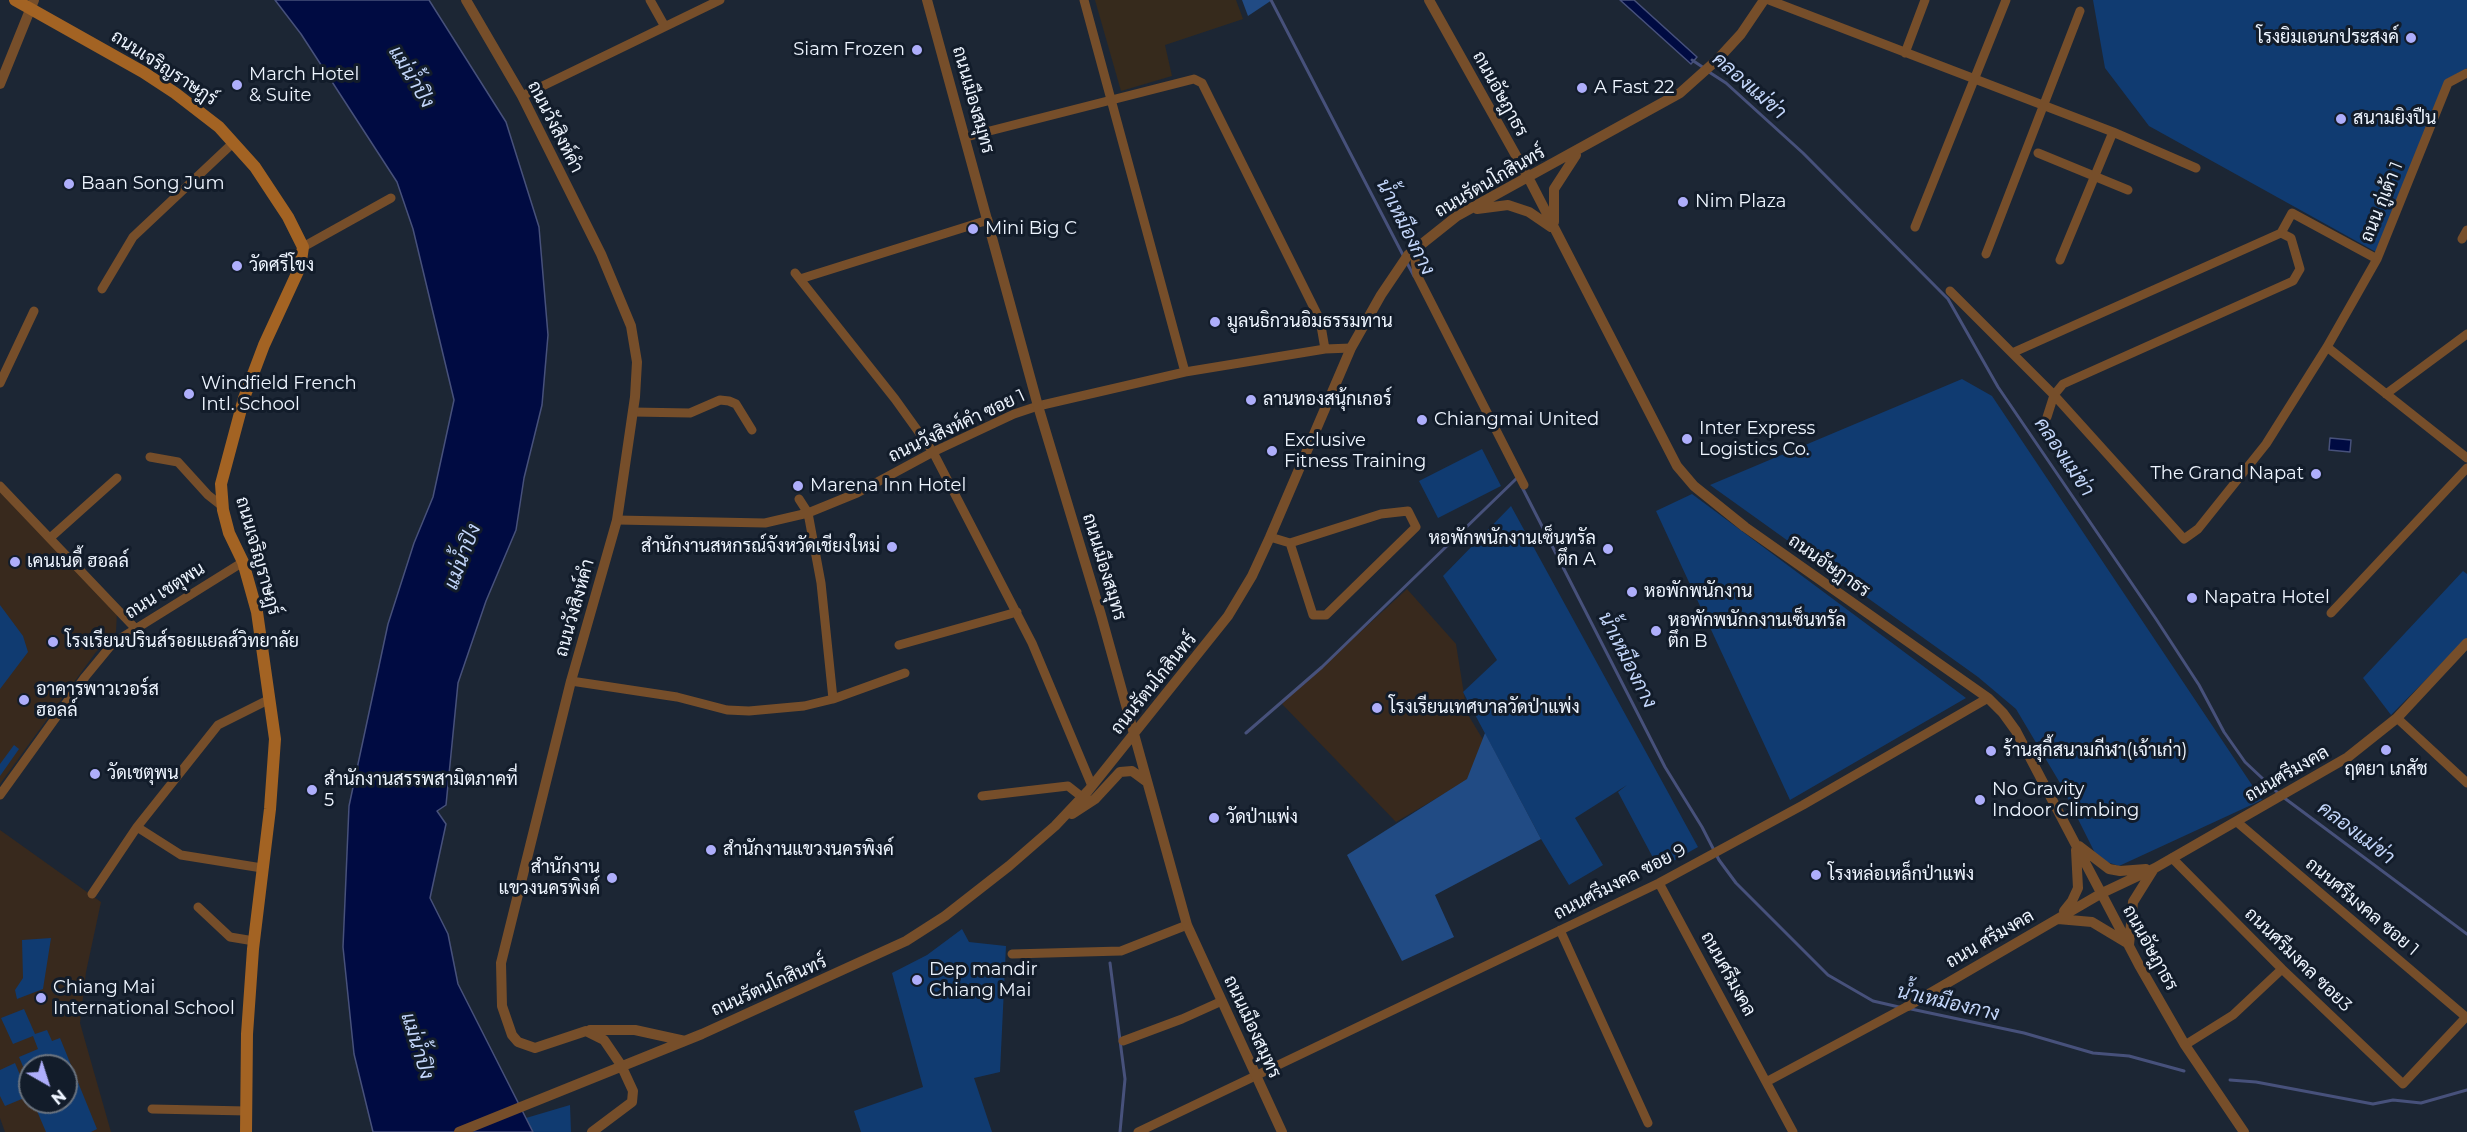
<!DOCTYPE html>
<meta charset="utf-8">
<style>
body{margin:0}
#map{position:relative;width:2467px;height:1132px;overflow:hidden;background:#1c2634;font-family:Montserrat,sans-serif}
canvas{display:block}
.north{position:absolute;left:18px;top:1054px;width:60px;height:60px;box-sizing:border-box;background:#121c2a;border:2px solid #6a737f;border-radius:50%;rotate:141deg;font-size:16px;font-weight:700;line-height:24px;text-align:center;color:#eef5ff}
.north::after{content:'';display:block;margin:auto;width:21px;height:27px;background:#aeaefb;clip-path:polygon(50% 0,100% 100%,50% 72%,0 100%)}
</style>
<div id="map">
<canvas width="2467" height="1132"></canvas>
<div class="north">N</div>
</div>
<script>
const g = document.querySelector('canvas').getContext('2d');
g.lineJoin = 'round';
function fill(path, color) { g.fillStyle = color; g.fill(path, 'evenodd'); }
const shape = rows => new Path2D(rows.map(r => 'M' + r).join(''));
function stroke(path, color, width, dash) { g.strokeStyle = color; g.lineWidth = width; g.lineCap = dash ? 'butt' : 'round'; g.setLineDash(dash || []); g.stroke(path); }
function write(font, color, halo, rows, align = 'center') {
  g.font = font + ' Montserrat,Sarabun,sans-serif'; g.lineWidth = 6; g.setLineDash([]); g.textBaseline = 'middle'; g.strokeStyle = halo; g.fillStyle = color; for (const [text, x, y, turn = 0] of rows) {
    g.save(); g.translate(x, y); g.rotate((+turn || 0) * Math.PI / 180); g.textAlign = isNaN(turn) ? turn : align; if (halo) g.strokeText(text, 0, 0); g.fillText(text, 0, 0); g.restore();
  }
}
const industrial = shape([
 [1095,0,1236,0,1243,19,1165,45,1172,76,1121,91]
]);
const education = shape([
 [0,490,117,612,116,632,96,652,0,784],
 [1407,589,1456,644,1467,713,1497,763,1396,822,1282,704],
 [0,830,101,902,86,972,80,1023,111,1132,5,1132,0,1118],
 [30,1066,66,1066,66,1102,30,1102]
]);
const green = shape([
 [2093,0,2467,0,2467,68,2446,80,2376,252,2149,126,2105,68],
 [1962,379,1992,396,2262,800,2119,866,2098,859,2060,783,2016,709,1978,677,1710,485],
 [1482,449,1501,486,1438,518,1419,481],
 [1692,494,1966,698,1790,800,1656,511],
 [1511,506,1698,847,1659,869,1618,792,1627,785,1575,818,1603,865,1569,885,1541,839,1463,692,1497,660,1443,576],
 [2463,571,2467,574,2467,638,2391,715,2363,678],
 [0,605,23,636,28,652,0,689],
 [14,745,19,749,0,776,0,764],
 [962,929,969,942,1006,946,1000,1072,974,1078,992,1132,861,1132,854,1111,923,1087,892,973,927,955],
 [51,938,43,989,17,999,15,990,23,978,22,940],
 [24,1009,35,1034,47,1030,52,1041,60,1038,97,1129,91,1132,46,1132,34,1104,66,1102,66,1066,30,1066,30,1083,19,1057,38,1049,33,1036,13,1044,1,1018],
 [15,1063,29,1096,5,1106,0,1096,0,1070],
 [570,1105,571,1132,533,1132,526,1118]
]);
const forest = shape([
 [1242,0,1272,0,1248,16],
 [1485,733,1541,839,1435,895,1454,937,1402,961,1347,855,1467,779]
]);
const water = shape([
 [275,0,429,0,506,122,539,227,548,335,542,405,524,478,516,530,486,601,458,683,446,805,437,811,446,824,430,898,448,934,458,984,533,1132,373,1132,354,1054,343,947,349,806,388,624,414,543,433,497,454,400,413,229,397,182,301,34,275,0],
 [1620,0,1634,0,1697,57,1691,64,1620,0],
 [2330,438,2351,440,2350,452,2329,450,2330,438]
]);
const stream = shape([
 [1271,0,1404,257],
 [1692,60,1704,68],
 [1709,72,1726,83,1803,153,1948,299,1998,387,2156,619,2199,685,2224,732,2245,762,2278,793],
 [1407,263,1414,276],
 [1522,487,1665,767,1702,827,1719,860,1736,883,1828,975,1873,1001,1899,1007],
 [1246,733,1322,667,1517,478],
 [2283,797,2467,934],
 [1110,963,1125,1079,1120,1132],
 [1911,1009,2024,1033,2093,1053,2129,1056,2184,1071],
 [2230,1080,2256,1082,2373,1104,2393,1100,2421,1103,2467,1090]
]);
const minor = shape([
 [650,0,664,25],
 [1084,0,1185,372],
 [1769,0,2113,132,2196,168],
 [1905,53,1925,0],
 [522,96,720,0],
 [966,137,1194,79,1202,83,1320,320,1325,349],
 [2038,153,2128,190],
 [1915,227,2006,0],
 [2281,233,2292,213,2377,259],
 [2462,239,2467,230],
 [303,247,391,198],
 [1414,251,1417,275,1524,485],
 [1986,254,2080,11],
 [2060,260,2113,132],
 [795,273,895,399,933,452,1032,643,1092,786],
 [800,279,988,220],
 [102,289,133,237,234,142],
 [1950,291,2054,395,2184,539,2198,529,2266,444,2327,347,2377,259,2448,83,2467,73],
 [2327,347,2467,458],
 [2012,353,2281,233,2291,238,2300,269,2293,281,2063,384,2054,395,2047,417],
 [0,383,34,311],
 [2386,394,2467,334],
 [633,412,690,413,720,400,729,401,736,404,752,430],
 [150,457,178,462,208,495,222,506],
 [0,486,135,628],
 [799,499,808,513,821,583,833,699],
 [617,520,765,523,808,513,857,493,933,452,1014,414,1038,406,1185,372,1325,349,1351,348],
 [1270,537,1290,543,1381,514,1408,511,1416,527,1326,615,1313,615,1290,543],
 [50,538,117,478],
 [2331,613,2467,468],
 [899,645,1017,612],
 [571,681,677,697,727,710,749,711,804,706,833,699,905,673],
 [2397,718,2467,783],
 [0,795,85,677,113,643,243,562],
 [982,796,1068,786,1082,797],
 [137,827,218,725,270,699],
 [2172,858,2282,969,2403,1084,2466,1017,2237,822],
 [1659,883,1793,1132],
 [92,894,137,827,181,855,262,868],
 [198,907,230,937,254,941],
 [1560,930,1648,1123],
 [1012,954,1121,951,1187,925],
 [1123,1041,1182,1019,1222,1001],
 [2185,1045,2233,1015,2282,969],
 [1768,1081,1908,1006],
 [152,1109,247,1111],
 [1138,1132,1659,883,1803,805,1988,698]
]);
const tertiary = shape([
 [466,0,522,96,601,254,631,326,637,362,635,397,617,520,571,681,501,963,502,1006,512,1035,518,1042,535,1048,586,1031,604,1040,621,1065,633,1091,632,1102,592,1132],
 [927,0,1038,406,1101,615,1187,925,1282,1132],
 [1429,0,1528,177,1677,466,1694,486,1745,527,1988,698,2003,713,2016,731,2139,965,2185,1045,2244,1132],
 [0,84,34,0],
 [1477,209,1508,205,1529,212,1551,227],
 [1554,222,1554,189,1576,155],
 [1072,814,1095,799,1120,772,1132,771,1147,782],
 [2079,846,2109,869,2120,871,2146,869],
 [2064,911,2072,901,2078,888,2076,850],
 [2058,919,2092,922,2127,943],
 [2129,945,2133,902,2153,870],
 [1908,1006,2102,893,2155,868,2348,757,2397,718,2467,643],
 [590,1030,635,1030,685,1041],
 [459,1132,702,1034,906,941,945,916,1009,866,1055,826,1088,791,1228,616,1252,576,1270,537,1351,348,1381,295,1408,255,1457,216,1680,93,1718,59,1741,34,1764,0]
]);
const secondary = shape([
 [15,0,143,72,175,93,219,127,255,167,288,217,303,247,300,267,264,345,244,398,221,484,223,510,229,533,243,562,257,612,275,739,270,809,253,949,247,1034,246,1132]
]);
const markers = [
 [2411,38,6,"#aeaefb"],
 [917,50,6,"#aeaefb"],
 [237,85,6,"#aeaefb"],
 [1582,88,6,"#aeaefb"],
 [2341,119,6,"#aeaefb"],
 [69,184,6,"#aeaefb"],
 [1683,202,6,"#aeaefb"],
 [973,229,6,"#aeaefb"],
 [237,266,6,"#aeaefb"],
 [1215,322,6,"#aeaefb"],
 [189,394,6,"#aeaefb"],
 [1251,400,6,"#aeaefb"],
 [1422,420,6,"#aeaefb"],
 [1687,439,6,"#aeaefb"],
 [1272,451,6,"#aeaefb"],
 [2316,474,6,"#aeaefb"],
 [798,486,6,"#aeaefb"],
 [892,547,6,"#aeaefb"],
 [1608,549,6,"#aeaefb"],
 [15,562,6,"#aeaefb"],
 [1632,592,6,"#aeaefb"],
 [2192,598,6,"#aeaefb"],
 [1656,631,6,"#aeaefb"],
 [53,642,6,"#aeaefb"],
 [24,700,6,"#aeaefb"],
 [1377,708,6,"#aeaefb"],
 [2386,750,6,"#aeaefb"],
 [1991,751,6,"#aeaefb"],
 [95,774,6,"#aeaefb"],
 [312,790,6,"#aeaefb"],
 [1980,800,6,"#aeaefb"],
 [1214,818,6,"#aeaefb"],
 [711,850,6,"#aeaefb"],
 [1816,875,6,"#aeaefb"],
 [612,878,6,"#aeaefb"],
 [917,980,6,"#aeaefb"],
 [41,998,6,"#aeaefb"]
];
const poiNames = [
 ["โรงยิมเอนกประสงค์",2399,38,"right"],
 ["Siam Frozen",905,50,"right"],
 ["March Hotel",249,75],
 ["& Suite",249,96],
 ["A Fast 22",1594,88],
 ["สนามยิงปืน",2353,119],
 ["Baan Song Jum",81,184],
 ["Nim Plaza",1695,202],
 ["Mini Big C",985,229],
 ["วัดศรีโขง",249,266],
 ["มูลนธิกวนอิมธรรมทาน",1227,322],
 ["Windfield French",201,384],
 ["Intl. School",201,405],
 ["ลานทองสนุ้กเกอร์",1263,400],
 ["Chiangmai United",1434,420],
 ["Inter Express",1699,429],
 ["Logistics Co.",1699,450],
 ["Exclusive",1284,441],
 ["Fitness Training",1284,462],
 ["The Grand Napat",2304,474,"right"],
 ["Marena Inn Hotel",810,486],
 ["หอพักพนักงานเซ็นทรัล",1596,539,"right"],
 ["ตึก A",1596,560,"right"],
 ["สำนักงานสหกรณ์จังหวัดเชียงใหม่",880,547,"right"],
 ["เคนเนดี้ ฮอลล์",27,562],
 ["หอพักพนักงาน",1644,592],
 ["Napatra Hotel",2204,598],
 ["หอพักพนักกงานเซ็นทรัล",1668,621],
 ["ตึก B",1668,642],
 ["โรงเรียนปรินส์รอยแยลส์วิทยาลัย",65,642],
 ["อาคารพาวเวอร์ส",36,690],
 ["ฮอลล์",36,711],
 ["โรงเรียนเทศบาลวัดป่าแพ่ง",1389,708],
 ["ร้านสุกี้สนามกีฬา(เจ้าเก่า)",2003,751],
 ["ฤตยา เภสัช",2386,770,"center"],
 ["วัดเชตุพน",107,774],
 ["สำนักงานสรรพสามิตภาคที่",324,780],
 ["5",324,801],
 ["No Gravity",1992,790],
 ["Indoor Climbing",1992,811],
 ["วัดป่าแพ่ง",1226,818],
 ["สำนักงานแขวงนครพิงค์",723,850],
 ["สำนักงาน",600,868,"right"],
 ["แขวงนครพิงค์",600,889,"right"],
 ["โรงหล่อเหล็กป่าแพ่ง",1828,875],
 ["Dep mandir",929,970],
 ["Chiang Mai",929,991],
 ["Chiang Mai",53,988],
 ["International School",53,1009]
];
const streetNames = [
 ["ถนนเจริญราษฎร์",164,68,33],
 ["ถนนอัษฎาธร",1500,94,61],
 ["ถนนเมืองสมุทร",973,100,74],
 ["ถนนวังสิงห์คำ",555,127,63],
 ["ถนนรัตนโกสินทร์",1490,182,-30],
 ["ถนน กู่เต้า 1",2382,202,-68],
 ["ถนนวังสิงห์คำ ซอย 1",957,426,-25],
 ["ถนนเจริญราษฎร์",258,556,74],
 ["ถนนอัษฎาธร",1829,566,35],
 ["ถนนเมืองสมุทร",1104,567,73],
 ["ถนน เชตุพน",165,591,-32],
 ["ถนนวังสิงห์คำ",575,608,-74],
 ["ถนนรัตนโกสินทร์",1154,684,-51],
 ["ถนนศรีมงคล",2287,774,-30],
 ["ถนนศรีมงคล ซอย 9",1620,882,-27],
 ["ถนนศรีมงคล ซอย 1",2362,907,40],
 ["ถนน ศรีมงคล",1990,939,-30],
 ["ถนนอัษฎาธร",2150,948,61],
 ["ถนนศรีมงคล ซอย3",2298,960,44],
 ["ถนนศรีมงคล",1728,974,61],
 ["ถนนรัตนโกสินทร์",769,986,-24],
 ["ถนนเมืองสมุทร",1252,1027,65]
];
const waterNames = [
 ["แม่น้ำปิง",411,77,59],
 ["คลองแม่ข่า",1749,86,41],
 ["น้ำเหมืองกาง",1405,227,63],
 ["คลองแม่ข่า",2064,457,56],
 ["แม่น้ำปิง",463,557,-69],
 ["น้ำเหมืองกาง",1627,660,63],
 ["คลองแม่ข่า",2356,833,37],
 ["น้ำเหมืองกาง",1948,1003,13],
 ["แม่น้ำปิง",417,1046,73]
];
fill(industrial, '#362a1c');
fill(education, '#38291d');
fill(green, '#103b71');
fill(forest, '#214b84');
fill(water, '#000b42');
stroke(water, '#47517b', 1.5);
stroke(stream, '#47517b', 3);
stroke(minor, '#764e2a', 9);
stroke(tertiary, '#764e2a', 10);
stroke(secondary, '#a36323', 12);
for (const [x, y, r, color] of markers) { const dot = new Path2D(); dot.arc(x, y, r, 0, 2 * Math.PI); g.fillStyle = color; g.fill(dot); stroke(dot, '#121c2a', 2); }
write('18px', '#eef5ff', '#121c2a', poiNames, 'left');
write('18px', '#eef5ff', '#121c2a', streetNames);
write('italic 20px', '#c3d6fa', '#121c2a', waterNames);
</script>
